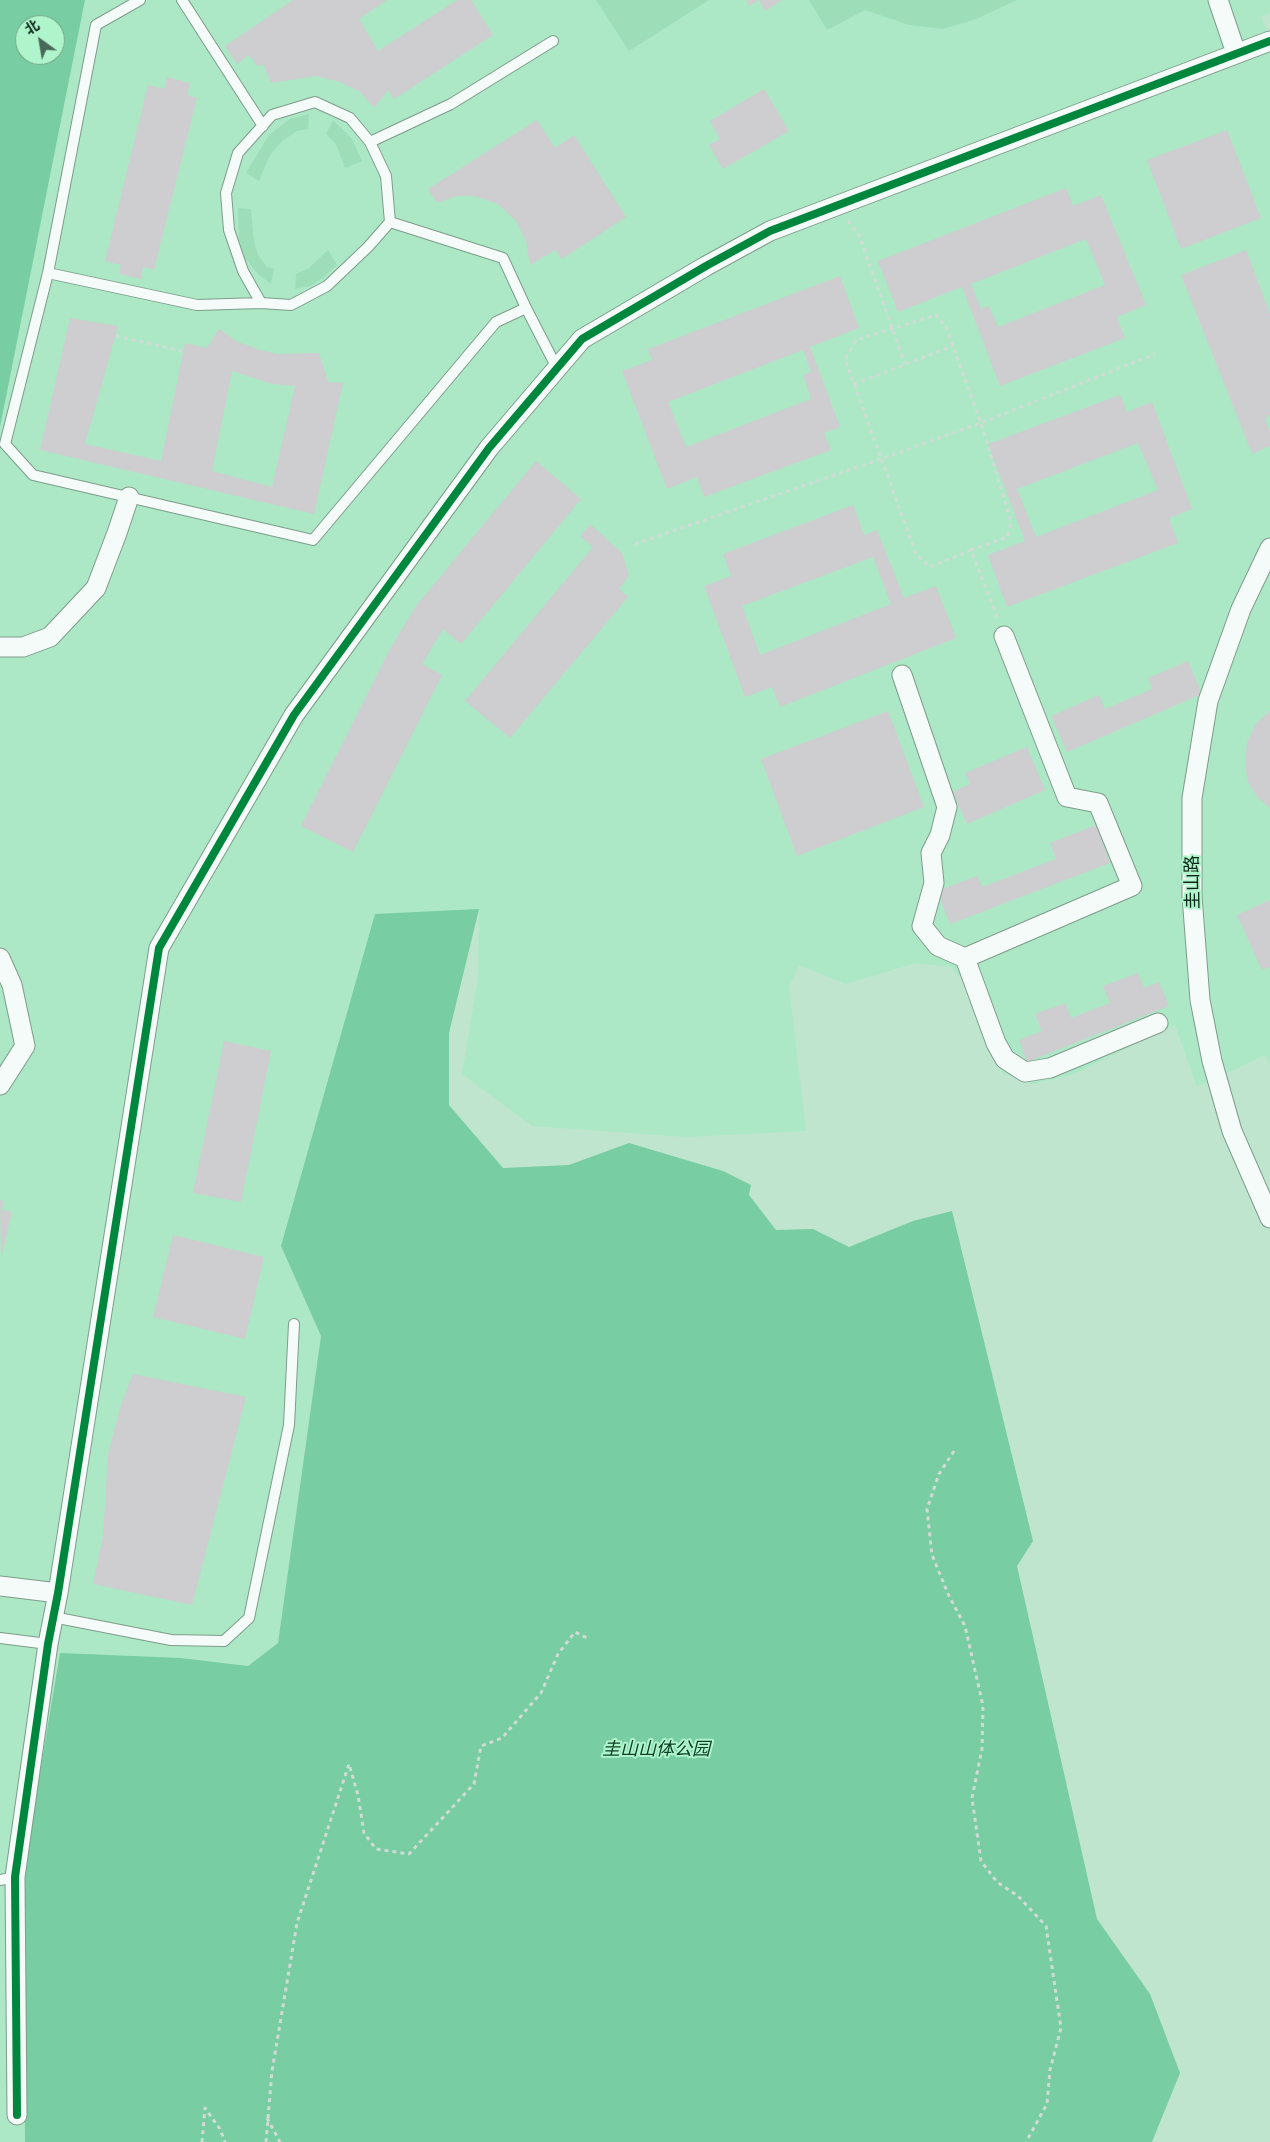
<!DOCTYPE html>
<meta charset="utf-8">
<style>
body{margin:0}
#map{position:relative;width:1270px;height:2142px;overflow:hidden;background:#bfe5cf;font-family:"Zilla Slab","Noto Sans SC",serif}
canvas{display:block}
.north{position:absolute;left:15px;top:15px;width:50px;height:50px;box-sizing:border-box;background:#b0f4cc;border:1px solid #6ea284;border-radius:50%;rotate:328deg;font-size:14px;font-weight:700;line-height:20px;text-align:center;color:#0a2618}
.north::after{content:'';display:block;margin:auto;width:18px;height:22px;background:#496958;clip-path:polygon(50% 0,100% 100%,50% 72%,0 100%)}
</style>
<div id="map">
<canvas width="1270" height="2142"></canvas>
<div class="north">北</div>
</div>
<script>
const g = document.querySelector('canvas').getContext('2d');
g.lineJoin = 'round';
function fill(path, color) { g.fillStyle = color; g.fill(path, 'evenodd'); }
const shape = rows => new Path2D(rows.map(r => 'M' + r).join(''));
function stroke(path, color, width, dash) { g.strokeStyle = color; g.lineWidth = width; g.lineCap = dash ? 'butt' : 'round'; g.setLineDash(dash || []); g.stroke(path); }
function write(font, color, halo, rows, align = 'center') {
  g.font = font + ' "Zilla Slab","Noto Sans SC",serif'; g.lineWidth = 4; g.setLineDash([]); g.textBaseline = 'middle'; g.strokeStyle = halo; g.fillStyle = color; for (const [text, x, y, turn = 0] of rows) {
    g.save(); g.translate(x, y); g.rotate((+turn || 0) * Math.PI / 180); g.textAlign = isNaN(turn) ? turn : align; if (halo) g.strokeText(text, 0, 0); g.fillText(text, 0, 0); g.restore();
  }
}
const built = shape([
 [85,0,1270,0,1270,13,1261,17,1270,41,1270,1065,1265,1055,1197,1087,1175,1025,1072,1075,1032,1084,1003,1073,987,1041,964,982,951,967,916,963,845,984,799,965,789,987,806,1131,686,1137,532,1126,462,1074,478,978,479,909,281,1246,321,1336,278,1643,248,1666,181,1658,23,1874,25,2142,0,2142,0,427]
]);
const green = shape([
 [596,0,709,0,629,51],
 [809,0,1017,0,976,19,943,29,909,25,865,10,827,30],
 [309,114,308,129,297,131,282,141,270,155,259,181,246,173,269,135,290,119],
 [333,120,352,139,362,161,345,168,336,144,326,134],
 [238,208,251,209,254,242,258,255,267,267,274,269,271,284,258,274,245,258,239,240],
 [328,250,337,265,323,278,310,286,295,289,296,274,309,268]
]);
const forest = shape([
 [0,0,85,0,0,427],
 [25,25,55,25,55,55,25,55],
 [479,909,449,1033,449,1105,503,1168,569,1165,629,1143,723,1171,751,1185,749,1195,776,1230,813,1229,849,1247,913,1221,952,1211,1033,1541,1017,1566,1097,1919,1150,1994,1180,2073,1152,2142,25,2142,23,1874,60,1653,181,1658,248,1666,278,1643,321,1336,281,1246,375,914]
]);
const building = shape([
 [293,0,387,0,359,19,378,51,457,0,471,0,493,35,394,99,388,90,374,108,360,92,340,82,316,76,271,83,263,64,257,66,249,55,237,64,225,46],
 [746,0,782,0,765,11,759,0,749,6],
 [167,77,190,83,187,95,197,98,154,270,143,267,141,279,119,274,121,265,105,261,148,85,164,89],
 [764,89,789,131,723,169,709,145,720,139,710,121],
 [537,120,555,148,574,135,626,217,562,259,555,250,530,265,526,241,516,221,498,204,474,196,457,196,437,203,428,189],
 [1227,130,1261,218,1181,249,1147,160],
 [1066,188,1073,206,1101,195,1146,305,1117,317,1125,338,1000,386,962,287,898,312,878,261],
 [1086,239,1105,285,998,327,989,306,981,309,971,284],
 [1246,250,1270,314,1270,415,1265,419,1270,432,1270,446,1252,454,1181,275],
 [840,276,859,328,810,347,840,427,824,433,831,450,704,497,697,477,667,489,622,371,652,360,648,349],
 [803,350,811,372,803,375,811,399,686,447,668,402],
 [70,318,118,326,85,444,161,461,185,343,207,348,219,329,236,341,257,349,277,354,319,353,328,382,343,383,314,514,40,450],
 [232,371,272,384,295,386,272,487,212,471],
 [1120,395,1127,412,1152,402,1192,509,1169,518,1178,543,1007,607,988,555,1025,541,988,444],
 [1138,443,1158,490,1036,537,1017,489],
 [536,461,581,499,461,644,443,629,422,664,442,675,353,852,301,826,390,649,416,606],
 [853,505,864,535,877,530,904,598,936,586,956,638,780,707,772,687,745,697,704,586,731,576,723,554],
 [873,557,891,604,760,655,742,606],
 [590,524,622,553,629,576,619,589,628,597,510,738,465,701,593,547,580,536],
 [1188,661,1202,694,1067,752,1051,716,1099,695,1105,709,1152,689,1148,678],
 [888,711,924,807,797,856,761,759],
 [1270,711,1270,808,1258,798,1248,782,1245,764,1247,743,1256,723],
 [1027,747,1045,790,967,824,953,792,970,784,965,773],
 [1096,825,1110,863,950,924,937,891,977,876,982,887,1056,859,1050,843],
 [1270,900,1270,967,1262,970,1237,915],
 [1138,973,1144,988,1159,982,1169,1006,1027,1062,1019,1040,1042,1031,1035,1014,1065,1003,1071,1018,1110,1003,1103,986],
 [224,1041,271,1051,241,1202,193,1193],
 [0,1200,4,1201,2,1210,12,1212,1,1259],
 [173,1235,264,1257,245,1339,153,1317],
 [133,1374,246,1397,192,1605,93,1584,103,1536,108,1454,121,1405]
]);
const path = shape([
 [848,221,859,235,905,364],
 [116,336,183,351],
 [854,384,953,346],
 [635,544,881,459,981,423,1155,354],
 [971,550,930,567,916,554,845,359,856,340,936,315,946,327,981,423,1011,522,1007,537,971,550,998,619],
 [954,1451,939,1474,927,1509,932,1555,949,1596,965,1626,983,1706,982,1749,972,1798,981,1861,997,1882,1018,1896,1046,1926,1061,2028,1050,2070,1047,2104,1026,2142],
 [267,2118,280,2142],
 [202,2142,205,2108,220,2129,225,2142],
 [266,2142,272,2071,297,1923,349,1764,358,1795,364,1833,376,1849,409,1854,474,1784,481,1746,502,1738,541,1693,558,1654,575,1632,589,1639]
]);
const service = shape([
 [182,0,263,126],
 [370,142,451,104,553,41],
 [390,222,503,258,526,308,557,368],
 [48,273,96,25,140,0],
 [261,303,243,271,229,230,226,193,238,153,272,115,315,102,350,118,370,142,386,176,390,222,368,247,327,286,291,305,261,303,197,305,48,273,5,444,33,475,313,540,496,322,526,308],
 [53,1617,171,1640,224,1641,249,1618,289,1425,294,1324],
 [0,1638,48,1644],
 [0,1880,15,1877]
]);
const minor = shape([
 [1218,0,1236,53],
 [1270,548,1241,609,1208,701,1192,798,1192,896,1200,1000,1212,1061,1232,1131,1270,1218],
 [0,647,23,647,50,637,96,588,117,533,129,497],
 [902,675,947,807,940,835,931,853,934,883,922,926,938,946,965,958,1132,886,1098,803,1067,797,1004,636],
 [0,958,12,985,25,1046,0,1085],
 [965,958,996,1043,1005,1059,1025,1072,1050,1068,1158,1023],
 [0,1586,58,1593],
 [17,2115,15,1877,48,1644,58,1593,159,948,294,715,489,448,582,339,706,266,770,231,1270,41]
]);
const cycleway = shape([
 [17,2115,15,1877,48,1644,58,1593,159,948,294,715,489,448,582,339,706,266,770,231,1270,41]
]);
const streetNames = [
 ["圭山路",1193,882,-91]
];
const parkNames = [
 ["圭山山体公园",656,1750]
];
fill(built, '#ace8c5');
fill(green, '#9dddb8');
fill(forest, '#78cda2');
fill(building, '#cecdd0');
stroke(service, '#7e9c8c', 12);
stroke(minor, '#7e9c8c', 21);
stroke(path, '#cfdcd5', 3, [4, 4]);
stroke(service, '#f5fbf8', 10);
stroke(minor, '#f5fbf8', 19);
stroke(cycleway, '#00873e', 8);
write('18px', '#0a2618', '#b0f4cc', streetNames);
write('italic 18px', '#0d4028', '#b0f4cc', parkNames);
</script>
